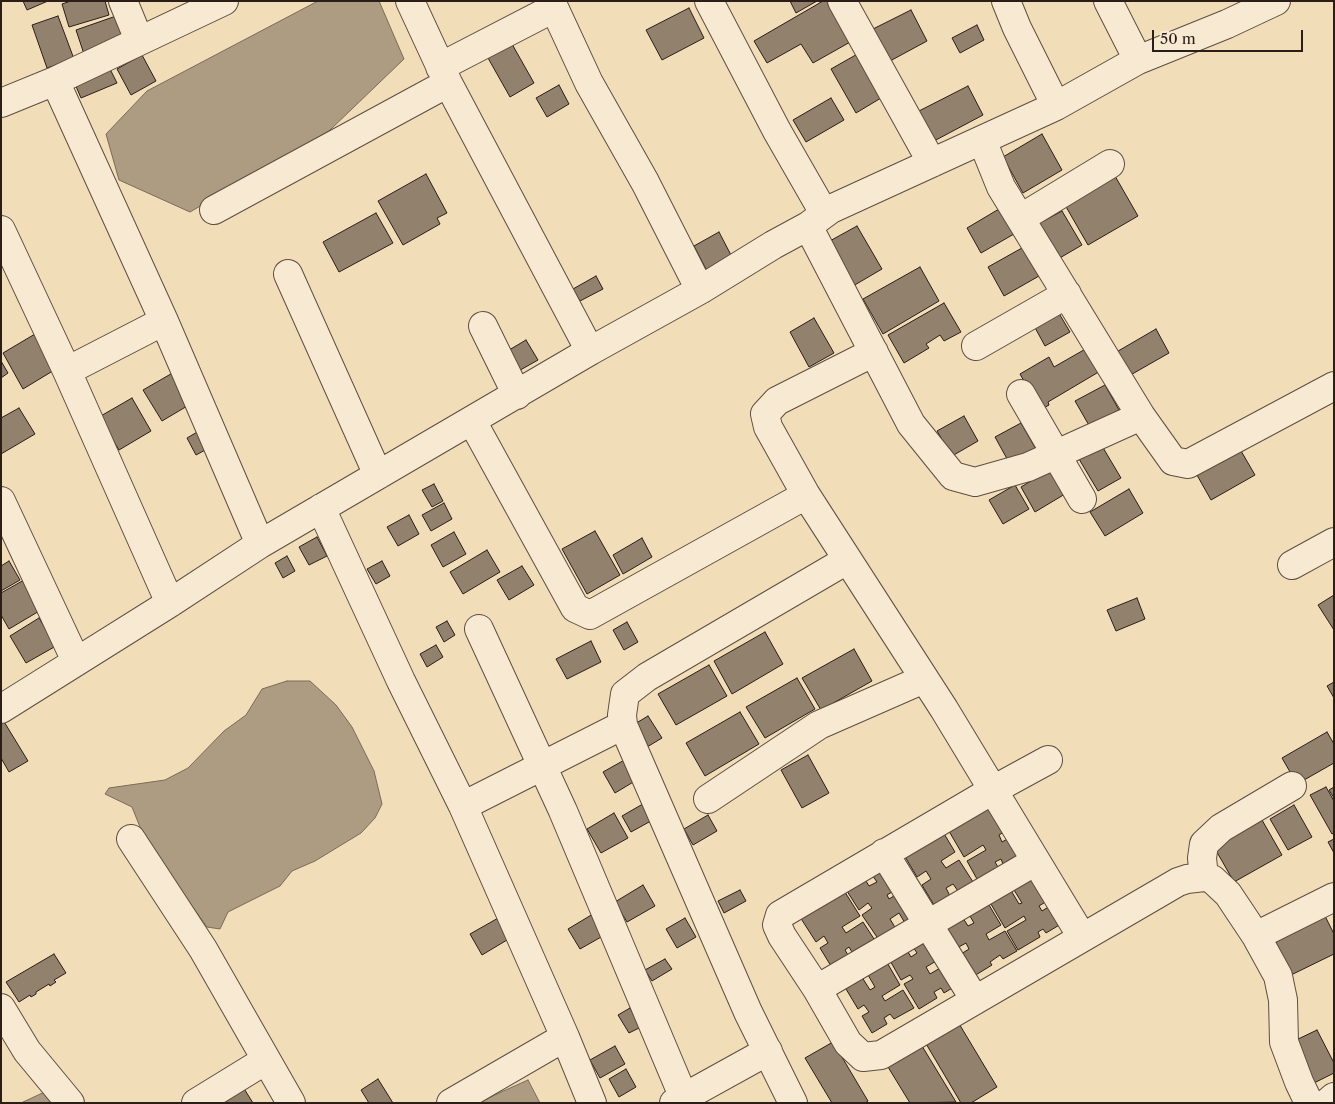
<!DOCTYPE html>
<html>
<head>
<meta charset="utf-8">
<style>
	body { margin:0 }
	#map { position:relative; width:1335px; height:1104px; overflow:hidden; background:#f2ddb9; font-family:"Libre Caslon Text",serif }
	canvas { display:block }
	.frame { position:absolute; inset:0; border:2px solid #2b1e18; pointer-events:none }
	.scale { position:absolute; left:1152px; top:30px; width:151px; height:22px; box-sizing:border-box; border:2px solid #2b1e18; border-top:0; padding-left:6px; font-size:15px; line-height:18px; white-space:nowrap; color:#2b1e18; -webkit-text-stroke:4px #f7e9d2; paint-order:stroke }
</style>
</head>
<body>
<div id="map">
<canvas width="1335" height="1104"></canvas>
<div class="frame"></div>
<div class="scale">50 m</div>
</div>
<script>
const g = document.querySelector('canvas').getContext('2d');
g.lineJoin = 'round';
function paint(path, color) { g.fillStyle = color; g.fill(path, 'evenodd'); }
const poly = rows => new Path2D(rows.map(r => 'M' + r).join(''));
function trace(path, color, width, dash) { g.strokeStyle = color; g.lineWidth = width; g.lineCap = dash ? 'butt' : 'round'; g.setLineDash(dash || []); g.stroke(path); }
const water = poly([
	[318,1,379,1,404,59,329,131,190,212,119,180,106,134,147,91,318,1],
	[287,681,310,681,336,705,352,727,374,771,382,804,375,818,361,833,315,861,292,871,280,886,228,912,220,929,207,927,146,842,132,807,105,794,109,788,165,780,188,768,224,731,246,715,262,689,287,681],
	[528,1080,540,1103,479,1103,499,1093,528,1080],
	[51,1089,61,1103,21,1103,51,1089]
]);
paint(water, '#ae9c82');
trace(water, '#7a6a58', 1);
const building = poly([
	[23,1,48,1,27,10,23,1],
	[71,1,105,1,109,15,69,27,62,4,71,1],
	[790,1,817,1,796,13,790,1],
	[823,1,829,1,852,41,813,63,801,44,767,63,754,41,823,1],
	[689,8,704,38,662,60,646,30,689,8],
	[911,10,927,41,890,61,873,29,911,10],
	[119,15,127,38,84,54,76,30,119,15],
	[58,16,74,59,47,68,32,25,58,16],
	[977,25,984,40,960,53,952,38,977,25],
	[512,44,534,83,510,97,488,58,512,44],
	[861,52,886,95,856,113,831,69,861,52],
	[142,55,156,81,131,95,117,69,142,55],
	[110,69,117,83,81,98,75,84,110,69],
	[559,85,569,104,547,117,536,98,559,85],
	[968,86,983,115,934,141,919,111,968,86],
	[831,98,844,120,806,142,793,120,831,98],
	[1042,134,1062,170,1023,193,1003,157,1042,134],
	[426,174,447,213,437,218,440,224,403,245,378,201,426,174],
	[1115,176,1138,216,1088,245,1065,205,1115,176],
	[999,209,1014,234,981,253,967,228,999,209],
	[1062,211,1082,245,1058,259,1038,224,1062,211],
	[376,213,393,243,339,272,323,242,376,213],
	[857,226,882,269,853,286,828,242,857,226],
	[719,232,732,257,707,271,694,246,719,232],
	[1022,248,1039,276,1004,296,988,267,1022,248],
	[920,267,939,301,883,334,863,299,920,267],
	[596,276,603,289,580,301,573,289,596,276],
	[944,303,961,332,944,341,940,335,926,344,929,348,904,363,888,335,944,303],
	[1057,310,1070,332,1045,346,1033,324,1057,310],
	[814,318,834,353,809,367,790,332,814,318],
	[1156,329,1169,353,1127,377,1113,354,1156,329],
	[35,334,56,369,23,389,3,353,35,334],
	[526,340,538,360,515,373,504,353,526,340],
	[1089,347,1102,370,1048,402,1049,405,1040,410,1020,374,1049,357,1054,367,1089,347],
	[1,361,8,373,1,378,1,361],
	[176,371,194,402,162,421,143,390,176,371],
	[1105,385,1119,410,1090,427,1075,401,1105,385],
	[132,398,151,431,119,450,99,417,132,398],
	[19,408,35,434,1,454,1,418,19,408],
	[964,416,978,441,952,456,937,431,964,416],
	[1021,423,1037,451,1011,466,995,437,1021,423],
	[199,431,209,448,196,455,187,438,199,431],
	[1237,444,1255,475,1211,500,1193,468,1237,444],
	[1102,446,1121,478,1098,491,1079,459,1102,446],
	[1051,469,1065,494,1035,512,1021,487,1051,469],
	[434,484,443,501,432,507,422,490,434,484],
	[1015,485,1029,509,1003,524,989,500,1015,485],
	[1129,489,1143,513,1105,536,1090,512,1129,489],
	[444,503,452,519,431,531,422,515,444,503],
	[409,515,419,534,398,546,387,527,409,515],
	[595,531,620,575,587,594,562,549,595,531],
	[454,532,466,554,443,567,431,545,454,532],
	[317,537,327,556,309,565,299,547,317,537],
	[642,538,652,557,623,574,613,555,642,538],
	[487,550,500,572,463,594,450,572,487,550],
	[287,556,295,571,283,578,275,563,287,556],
	[9,561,20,580,1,591,1,566,9,561],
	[382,561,390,576,376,584,367,569,382,561],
	[522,566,534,585,509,600,497,580,522,566],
	[24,580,41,610,9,629,1,615,1,593,24,580],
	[1334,595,1334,630,1318,605,1334,595],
	[1137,598,1145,619,1116,631,1107,610,1137,598],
	[39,618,56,646,26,663,10,636,39,618],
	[447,621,455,635,444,642,436,627,447,621],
	[627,622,638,642,624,650,613,630,627,622],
	[765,632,783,664,732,694,714,661,765,632],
	[591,641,601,662,567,679,556,659,591,641],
	[436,645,443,657,427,667,420,654,436,645],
	[854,649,872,681,821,710,802,678,854,649],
	[709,665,727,696,676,725,658,694,709,665],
	[797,678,815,709,765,738,746,707,797,678],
	[1334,682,1334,698,1327,686,1334,682],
	[740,712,759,744,705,776,686,743,740,712],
	[648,716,662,738,647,747,633,725,648,716],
	[3,720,28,761,9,772,1,758,1,721,3,720],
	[1327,732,1334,744,1334,763,1297,784,1282,758,1327,732],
	[808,755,829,793,802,808,781,770,808,755],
	[628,758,640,778,615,793,603,772,628,758],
	[1326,787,1334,801,1334,833,1332,834,1310,795,1326,787],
	[1334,787,1334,798,1329,790,1334,787],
	[648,801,658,817,631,832,622,816,648,801],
	[989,801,1007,830,999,835,1002,842,1011,837,1021,853,1003,864,1001,859,995,862,998,867,977,879,967,861,986,850,983,845,964,857,946,826,989,801],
	[1294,805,1312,837,1288,850,1270,819,1294,805],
	[614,813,628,838,601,853,587,829,614,813],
	[708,815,717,831,693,845,684,829,708,815],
	[1262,820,1282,855,1234,882,1214,847,1262,820],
	[943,832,955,852,941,861,946,868,959,860,973,882,958,891,953,884,946,888,950,896,934,905,922,885,931,879,926,871,917,877,904,855,943,832],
	[1334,839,1334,853,1328,842,1334,839],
	[885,862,900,887,887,895,889,899,902,891,918,915,905,923,899,913,890,919,896,929,879,940,862,915,872,908,868,903,859,910,845,888,863,876,869,886,877,882,870,872,885,862],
	[1031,874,1047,901,1039,906,1042,911,1050,906,1061,924,1046,933,1043,929,1038,932,1040,937,1018,950,1007,931,1026,920,1024,916,1005,928,988,899,1009,887,1019,904,1022,903,1011,885,1031,874],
	[643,885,655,906,627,922,615,902,643,885],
	[843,889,860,916,842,927,846,933,863,922,874,939,852,952,849,947,845,950,848,955,831,966,820,948,828,943,824,936,816,942,800,917,843,889],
	[740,890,746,901,724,913,718,901,740,890],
	[986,900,1001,925,986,934,989,940,1005,931,1017,951,1003,959,1000,955,990,962,992,965,974,976,961,954,969,949,966,943,957,948,944,925,961,915,968,926,974,923,967,911,986,900],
	[598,911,610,932,580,949,568,929,598,911],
	[1323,912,1334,934,1334,954,1291,975,1272,937,1323,912],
	[500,917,512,937,482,955,470,934,500,917],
	[685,918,696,937,677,948,666,929,685,918],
	[929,933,943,957,926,967,930,974,947,964,959,984,944,993,941,988,934,992,937,998,919,1009,904,984,913,979,910,975,901,980,888,957,905,947,911,957,917,953,911,944,929,933],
	[54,954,66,973,54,980,56,982,50,986,49,984,36,992,36,994,31,997,30,995,19,1002,6,982,54,954],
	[665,959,672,969,652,981,645,970,665,959],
	[885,959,900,985,882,996,885,1001,903,990,914,1008,894,1019,890,1014,884,1018,887,1024,872,1033,862,1016,869,1012,864,1005,858,1009,843,984,860,974,870,990,875,987,865,970,885,959],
	[630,1008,641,1027,629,1033,618,1015,630,1008],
	[958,1022,997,1087,971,1103,961,1103,925,1042,958,1022],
	[1317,1030,1334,1063,1334,1073,1314,1083,1294,1041,1317,1030],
	[833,1042,868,1101,865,1103,832,1103,805,1058,833,1042],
	[615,1046,625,1064,600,1078,590,1060,615,1046],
	[922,1046,956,1102,910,1103,888,1067,922,1046],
	[626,1069,636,1087,619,1097,609,1079,626,1069],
	[378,1079,393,1103,369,1103,361,1090,378,1079],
	[243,1087,253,1103,222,1103,243,1087]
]);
paint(building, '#92816c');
trace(building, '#2b1e18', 1);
const minor = poly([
	[123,1,139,40],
	[410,1,448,83,590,351],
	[551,1,589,83,645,182,700,290],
	[709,1,777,131,824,213],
	[842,1,932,163],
	[1006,1,1017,28,1056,106],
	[1108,1,1138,60],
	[440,67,554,8],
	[55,81,164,321,260,544],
	[1,103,55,81,224,1],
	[982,140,1001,187,1141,416,1173,461,1188,464,1334,386],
	[214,210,448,83],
	[1021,218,1110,164],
	[808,226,911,424,953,476,975,482,1028,467,1141,416],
	[1,230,67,371,170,603],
	[288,274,378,475],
	[483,326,517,395],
	[976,346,1067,294],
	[874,352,777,401,765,414,768,427,806,495,944,709,1082,937],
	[67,371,164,321],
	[1021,394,1082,499],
	[472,421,575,608,590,615,806,495],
	[1,501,76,661],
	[321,508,401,681,463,806,565,1037,592,1103],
	[1292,565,1334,542],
	[479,629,563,811,686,1103],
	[1,709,170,603,260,544,590,351,700,290,773,245,808,226,831,209,1056,106,1138,60,1227,24,1276,1],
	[1048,760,993,790,780,915,777,925,782,936,817,989,848,1043,863,1057,881,1055,1178,882,1187,879,1204,877,1212,879,1228,894,1256,936,1278,976,1283,1000,1284,1042,1299,1082,1309,1103],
	[708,799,819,725,924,679],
	[463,806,623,725],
	[131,839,203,949,291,1103],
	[884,853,975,1000],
	[1204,877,1202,858,1204,844,1221,828,1292,786],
	[1256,936,1334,897],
	[817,989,1036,861],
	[1,1008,27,1051,70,1103],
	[196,1103,266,1060],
	[451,1103,565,1037],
	[674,1103,768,1051],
	[793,1103,748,1012,623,725,622,715,625,694,647,677,847,560],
	[1327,1103,1334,1097]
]);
trace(minor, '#5d4e40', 30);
trace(minor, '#f7e9d2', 28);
</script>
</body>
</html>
